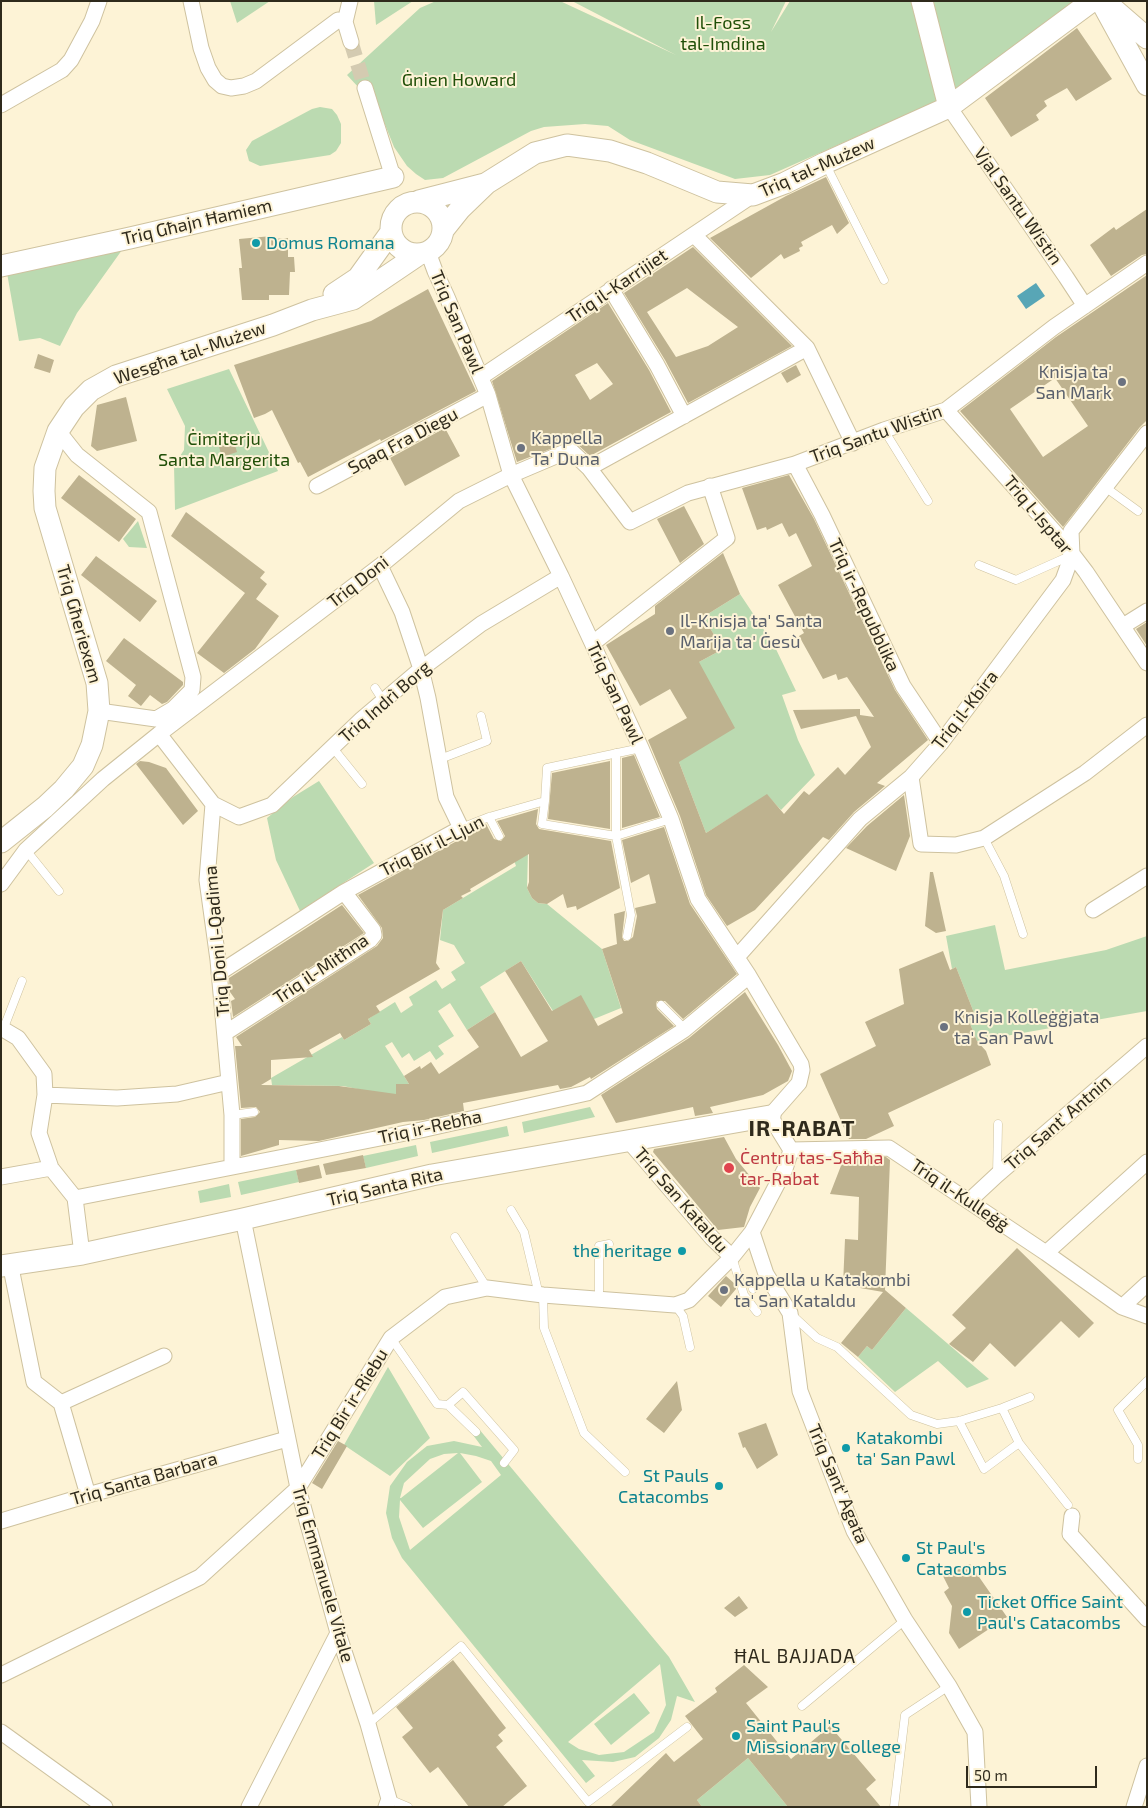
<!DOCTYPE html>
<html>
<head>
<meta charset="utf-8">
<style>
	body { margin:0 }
	#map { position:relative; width:1148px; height:1808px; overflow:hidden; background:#fdf3d6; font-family:"Exo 2",sans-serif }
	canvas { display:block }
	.frame { position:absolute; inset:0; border:2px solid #2f2a1c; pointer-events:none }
	.scale { position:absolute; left:966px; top:1766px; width:131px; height:22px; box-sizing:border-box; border:2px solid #2f2a1c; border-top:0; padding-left:6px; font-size:15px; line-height:18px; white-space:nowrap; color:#2f2a1c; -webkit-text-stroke:4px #fdf3d6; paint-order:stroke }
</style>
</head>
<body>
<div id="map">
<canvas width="1148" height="1808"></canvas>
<div class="frame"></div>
<div class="scale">50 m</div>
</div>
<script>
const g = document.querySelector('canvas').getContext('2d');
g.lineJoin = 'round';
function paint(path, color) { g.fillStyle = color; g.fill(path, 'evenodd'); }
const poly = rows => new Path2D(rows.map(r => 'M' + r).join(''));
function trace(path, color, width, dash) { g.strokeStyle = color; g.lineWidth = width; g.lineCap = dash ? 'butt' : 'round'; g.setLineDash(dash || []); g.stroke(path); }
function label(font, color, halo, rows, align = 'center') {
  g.font = font + ' "Exo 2",sans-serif'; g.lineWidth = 4; g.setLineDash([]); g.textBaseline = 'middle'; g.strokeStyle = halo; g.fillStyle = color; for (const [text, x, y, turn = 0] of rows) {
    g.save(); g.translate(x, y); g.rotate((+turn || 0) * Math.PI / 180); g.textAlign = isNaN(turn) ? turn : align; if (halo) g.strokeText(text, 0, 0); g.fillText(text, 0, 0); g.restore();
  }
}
paint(poly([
	[230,1,270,1,237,23],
	[374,1,413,1,376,25],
	[436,1,560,1,676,55,572,1,786,1,771,32,790,1,1083,1,937,101,770,175,735,179,630,140,608,126,585,124,544,127,531,131,443,178,425,180,416,174,407,166,394,147,370,87,360,89,347,75,420,8],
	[320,107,332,109,337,115,341,124,341,143,336,151,330,155,260,166,249,161,246,150,252,141,312,109],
	[127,243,77,313,60,346,40,338,19,341,7,273],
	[229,369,278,471,175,510,174,465,184,450,185,426,167,389],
	[138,521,147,548,129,547,123,539],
	[740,594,774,645,796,691,782,695,798,740,815,775,781,810,767,795,706,833,679,762,699,662,723,649,703,617],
	[319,781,374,863,300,911,276,860,267,818,293,797],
	[528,852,527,888,532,898,538,903,547,904,602,949,621,1008,594,1019,553,1011,521,961,480,987,495,1012,467,1030,450,1003,438,1011,454,1036,438,1046,444,1054,436,1060,430,1051,414,1061,409,1053,402,1058,392,1042,385,1046,409,1084,397,1084,396,1097,343,1086,272,1085,271,1078,342,1037,344,1040,371,1024,368,1019,395,1002,401,1013,413,1005,409,997,436,980,442,989,456,980,451,972,465,963,454,945,440,940,443,910,516,866,514,860],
	[995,925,1005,970,1106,950,1147,936,1147,1011,977,1041,969,1021,976,1018,956,967,952,969,946,936],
	[590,1107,595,1117,524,1133,522,1122],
	[507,1126,509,1136,432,1153,430,1142],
	[416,1145,418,1156,366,1168,363,1156],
	[296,1170,299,1182,241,1195,238,1182],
	[229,1184,231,1197,200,1203,198,1191],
	[906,1308,989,1379,967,1388,938,1361,895,1392,858,1357,867,1346,872,1350],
	[388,1367,430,1438,390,1476,344,1445],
	[479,1429,669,1657,695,1702,677,1696,671,1720,659,1738,635,1757,613,1762,582,1760,595,1776,586,1783,402,1558,392,1538,386,1513,390,1486,407,1462,427,1446,454,1441,482,1447,473,1435],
	[458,1453,401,1498,400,1498,404,1483,430,1459,444,1454],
	[460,1453,476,1456,491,1461,501,1475,410,1550,399,1517,400,1500,423,1528,482,1482],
	[660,1664,666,1705,654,1732,624,1752,599,1755,579,1749,568,1742],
	[634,1693,650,1713,611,1745,594,1724],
	[748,1758,788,1807,702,1807,697,1800]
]), '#bbdab1');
paint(poly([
	[1036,283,1045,296,1026,309,1017,296]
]), '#58a6b6');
paint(poly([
	[1077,28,1112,79,1076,101,1067,88,1044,101,1047,106,1036,115,1039,120,1011,137,985,98],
	[826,177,849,223,837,234,832,225,801,242,803,246,799,248,800,251,784,259,781,254,751,278,710,238,786,196],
	[1147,209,1147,254,1142,255,1111,276,1090,245,1114,227,1116,230],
	[272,236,272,239,288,238,288,257,294,257,295,272,290,272,289,295,269,295,269,300,242,300,239,268,242,268,239,239],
	[693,247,792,346,688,403,665,360,624,293],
	[687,288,738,327,708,346,676,357,647,312],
	[1147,275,1147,420,1140,427,1063,527,960,411,1056,337],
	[1055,378,1088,426,1043,457,1010,409],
	[428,289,476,391,381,441,380,439,308,477,300,462,298,463,272,410,265,414,254,418,234,365,371,321],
	[608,303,649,370,671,412,590,456,576,443,571,441,517,462,492,381],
	[597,363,613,384,590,400,575,375],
	[38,354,54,360,50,373,34,368],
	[796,365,801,375,787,383,781,373],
	[126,397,137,441,97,451,91,446,97,405],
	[445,428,460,456,405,486,390,458],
	[232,435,237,452,222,457,217,440],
	[79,475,136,519,119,542,61,498],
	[789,475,814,519,895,690,928,740,877,783,885,786,854,812,829,840,823,837,755,910,727,926,706,895,680,816,648,740,687,718,670,689,640,706,606,645,655,614,655,606,723,553,740,594,703,617,723,649,699,662,735,728,679,762,706,833,767,794,784,814,804,791,809,795,838,767,845,775,871,747,856,716,801,729,793,710,860,709,860,715,874,717,847,677,838,680,836,674,823,679,799,636,804,633,778,585,812,566,796,533,789,537,782,523,767,530,766,527,757,530,742,488],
	[684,506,704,544,680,563,657,519],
	[186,512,265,572,260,578,267,584,256,599,279,616,255,649,224,673,197,653,245,593,171,536],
	[96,556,157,601,140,622,81,575],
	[1147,622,1147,646,1136,629],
	[124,638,183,682,183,685,167,702,162,704,150,695,141,706,128,696,136,685,106,661],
	[634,755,660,817,622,828,622,758],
	[140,761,149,762,166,768,198,811,183,825,136,764],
	[610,761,610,829,548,819,552,773],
	[904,795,910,836,896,871,846,848,867,826],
	[538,809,536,824,539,829,611,841,620,888,577,910,576,906,567,908,563,894,547,904,538,903,532,898,527,888,529,882,529,854,470,889,471,891,461,896,463,898,443,910,436,963,440,969,376,1006,380,1012,368,1019,371,1024,344,1040,340,1033,309,1050,313,1057,271,1060,271,1079,261,1085,339,1086,396,1094,396,1084,409,1084,404,1076,420,1066,421,1069,431,1062,439,1074,479,1047,467,1030,495,1012,521,1057,548,1041,505,971,521,961,552,1011,581,995,598,1026,623,1013,602,949,617,944,614,914,625,911,622,937,624,941,628,941,633,937,637,916,635,908,656,903,649,874,631,883,622,840,664,827,690,904,737,974,683,1019,665,1001,657,1001,656,1004,657,1009,674,1026,591,1079,590,1077,571,1087,560,1089,558,1085,463,1103,464,1111,424,1120,403,1122,319,1141,279,1140,279,1145,241,1156,241,1119,255,1117,260,1112,256,1107,241,1108,235,1046,242,1046,236,1037,377,946,383,938,382,928,358,895,466,836,470,831,486,824,494,839,501,841,505,836,497,821],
	[930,872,933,872,946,931,936,933,925,926],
	[342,905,364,933,233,1017,231,1001,235,999,230,992,229,978],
	[943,951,950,970,956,967,976,1018,969,1021,977,1041,986,1051,991,1065,888,1113,894,1126,866,1139,849,1139,820,1074,876,1046,865,1022,904,1004,899,969],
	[745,992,778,1045,792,1071,788,1081,763,1095,710,1107,713,1113,695,1116,693,1107,616,1123,601,1095,689,1038],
	[724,1137,736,1159,760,1188,750,1207,744,1227,718,1230,653,1152,654,1149],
	[363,1155,366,1168,326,1175,323,1164],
	[886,1157,890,1160,885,1290,906,1308,872,1350,867,1346,858,1357,841,1343,883,1292,843,1285,845,1239,858,1240,859,1197,830,1194,844,1158],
	[319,1165,322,1178,299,1183,296,1170],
	[1017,1248,1094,1323,1079,1338,1061,1321,1015,1367,990,1343,973,1362,949,1344,966,1328,952,1315],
	[726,1276,735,1284,736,1289,721,1307,708,1296],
	[677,1381,682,1410,664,1433,646,1419],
	[766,1423,778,1455,757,1469,745,1447,743,1448,738,1433],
	[338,1441,347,1446,322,1489,312,1483],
	[970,1564,1007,1617,959,1649,949,1633,952,1606,944,1592,949,1588,943,1576],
	[739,1596,748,1608,735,1617,724,1608],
	[453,1660,506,1728,498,1735,503,1741,496,1747,527,1786,502,1807,469,1807,438,1767,430,1773,402,1737,413,1728,396,1707],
	[744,1665,768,1687,746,1703,791,1759,830,1726,876,1780,866,1789,881,1807,788,1807,748,1758,697,1800,702,1807,610,1807,666,1753,674,1762,703,1739,685,1716,717,1692,715,1688]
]), '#beb28f');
trace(poly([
	[351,42,365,88]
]), '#d4cbb1', 15, [15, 8]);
const lane = poly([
	[826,165,884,280],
	[884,430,928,501],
	[1105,487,1138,511],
	[979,565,1016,580,1072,555],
	[375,688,384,702],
	[333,748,362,784],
	[616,753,616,836,631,915,627,936],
	[440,759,487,741,481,716],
	[545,801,547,768,641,748],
	[489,817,499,836],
	[461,828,489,817,545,801,542,824,616,836,671,819],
	[984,838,1004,876,1023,934],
	[26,850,59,891],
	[661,1005,685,1029],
	[3,1030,22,981],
	[232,1115,254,1112],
	[997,1175,998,1124],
	[511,1210,524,1232,539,1295],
	[455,1237,487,1288],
	[732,1257,744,1295,757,1312],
	[753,1289,766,1274],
	[543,1295,544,1328,584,1433,625,1472],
	[599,1298,599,1246,609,1244],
	[675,1305,683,1316,690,1347],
	[791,1314,817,1338,837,1347,911,1415,937,1424,959,1421,1002,1408,1030,1397],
	[391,1338,437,1404,448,1405,463,1392,514,1450,504,1463],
	[448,1405,476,1432],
	[1002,1408,1019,1443,1068,1505],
	[959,1421,984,1469,1019,1443],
	[1138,1459,1138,1445,1118,1410,1147,1381],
	[802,1706,905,1620],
	[368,1724,461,1646,588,1802,687,1727],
	[389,1799,408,1807],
	[894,1807,905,1715,949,1686]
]);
const street = poly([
	[191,1,201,48,208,68,215,80,222,86,231,88,244,86,256,81,338,20,345,22,351,42],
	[345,22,350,1],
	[365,88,393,177],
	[1,105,62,70,71,60,92,21,99,1],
	[949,107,1066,277,1085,306],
	[694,235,807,348,853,443],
	[428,252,435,271,447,297,488,395,511,475,561,576,641,748,671,819,698,899,749,976,801,1064,802,1070,799,1083,770,1116,791,1150],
	[611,289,657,365,684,416],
	[481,377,753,195],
	[946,410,1060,538,1086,572,1147,663],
	[58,431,77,455,149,512,193,677,192,690,173,709,156,719,99,711],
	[795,464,822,515,903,686,941,743],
	[589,468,807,348],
	[317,486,488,395],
	[1123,626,1147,611],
	[593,643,727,538,710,486],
	[159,734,213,804,207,880,218,960,229,1082,232,1115,232,1167],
	[911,777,921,844,956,845,984,838,1085,773,1147,725],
	[213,804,239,817,272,805,362,719,421,669,481,624,561,576],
	[1,884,26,850,103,779,159,734,380,566,459,501,511,475,570,450,589,468,630,522,688,493,795,464,884,430,946,410,1054,327,1147,263],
	[1093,910,1147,876],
	[737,957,860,819,911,777,941,743,1063,580,1072,555,1071,531,1147,433],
	[219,973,344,892,461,828,446,797,428,698,421,669,402,612,380,566],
	[1,1028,18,1038,44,1074,45,1095,117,1098,177,1094,229,1082],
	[225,1033,370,940,374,935,373,930,344,892],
	[45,1095,39,1133,51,1168,75,1198,82,1254],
	[628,1140,712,1238,732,1257],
	[791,1150,889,1148,1046,1253,1122,1307,1147,1316],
	[1,1177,51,1168],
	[75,1198,421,1130,587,1093,684,1030,749,976],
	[969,1201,997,1175,1147,1046],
	[243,1219,298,1488,338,1633,368,1724,389,1799,386,1807],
	[752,1232,766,1274,790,1313,800,1391,854,1531,905,1620,949,1686,975,1732,979,1807],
	[1046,1253,1147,1162],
	[10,1263,34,1382,61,1403,88,1495],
	[1122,1307,1147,1284],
	[61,1403,164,1356],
	[1072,1516,1070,1534,1147,1619],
	[1,1521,88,1495,287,1439],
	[1,1675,200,1577,298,1488,391,1338,445,1297,487,1288,543,1295,675,1305,689,1300,732,1257,752,1232,785,1169,791,1150],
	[1,1732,105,1807],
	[249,1807,338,1633],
	[1134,1807,1147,1766]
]);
const secondary = poly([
	[922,1,949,107],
	[1101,1,1147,85],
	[1110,6,1147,38],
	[419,201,485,184],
	'391 228a26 26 0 1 1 52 0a26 26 0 1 1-52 0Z',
	[444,229,460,209,487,183,535,153,567,145,610,151,647,163,717,192,753,195,785,183,825,163,949,107,1092,1],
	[1,266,130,238,393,177],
	[334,294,358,278,391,232],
	[1,842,45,807,64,789,83,766,92,745,99,711,97,683,45,508,44,491,45,468,58,431,74,407,91,390,116,376,273,325,312,310,353,299,418,255],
	[1,1266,82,1254,243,1219,432,1175,770,1116]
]);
trace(lane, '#cec29f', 9);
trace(street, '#cec29f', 17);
trace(secondary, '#cec29f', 23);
trace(lane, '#fff', 8);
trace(street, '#fff', 15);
trace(secondary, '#fff', 21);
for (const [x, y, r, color] of [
	[256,243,5,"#0f9aa8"],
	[1122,382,5,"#6b7280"],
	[521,448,5,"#6b7280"],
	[670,631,5,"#6b7280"],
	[944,1027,5,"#6b7280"],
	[729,1168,6,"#e0444e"],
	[682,1251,5,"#0f9aa8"],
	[724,1290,5,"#6b7280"],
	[846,1448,5,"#0f9aa8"],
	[719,1486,5,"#0f9aa8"],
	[906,1558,5,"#0f9aa8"],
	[967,1612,5,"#0f9aa8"],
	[736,1736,5,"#0f9aa8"]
]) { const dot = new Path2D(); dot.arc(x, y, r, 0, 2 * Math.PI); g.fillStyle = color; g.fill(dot); trace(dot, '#fdf3d6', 2); }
label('18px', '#204f08', '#fdf3d6', [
	["Il-Foss",723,23],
	["tal-Imdina",723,44],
	["Ġnien Howard",459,80],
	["Ċimiterju",224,439],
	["Santa Margerita",224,460]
]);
label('18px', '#2f2a1c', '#fdf3d6', [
	["Triq tal-Mużew",817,167,-24],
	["Vjal Santu Wistin",1018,206,55],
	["Triq Għajn Ħamiem",197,222,-13],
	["Triq il-Karrijiet",617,286,-34],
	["Triq San Pawl",457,322,67],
	["Wesgħa tal-Mużew",190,353,-19],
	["Triq Santu Wistin",876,434,-20],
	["Sqaq Fra Diegu",403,441,-28],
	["Triq l-Isptar",1038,515,50],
	["Triq Doni",358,582,-38],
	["Triq ir-Repubblika",864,605,65],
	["Triq Għeriexem",79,624,74],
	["Triq San Pawl",615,693,65],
	["Triq Indrì Borg",385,702,-41],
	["Triq il-Kbira",965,710,-52],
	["Triq Bir il-Ljun",432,846,-27],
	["Triq Doni l-Qadima",217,941,-95],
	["Triq il-Mitħna",321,969,-34],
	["Triq Sant' Antnin",1058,1123,-41],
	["Triq ir-Rebħa",430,1127,-12],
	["Triq Santa Rita",385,1187,-13],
	["Triq il-Kulleġġ",960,1195,34],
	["Triq San Kataldu",681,1200,49],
	["Triq Bir ir-Riebu",350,1404,-58],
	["Triq Santa Barbara",144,1479,-16],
	["Triq Sant' Agata",838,1484,67],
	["Triq Emmanuele Vitale",323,1574,74]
]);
label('18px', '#0d838f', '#fdf3d6', [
	["Domus Romana",266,243],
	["the heritage",672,1251,"right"],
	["Katakombi",856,1438],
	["ta' San Pawl",856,1459],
	["St Pauls",709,1476,"right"],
	["Catacombs",709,1497,"right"],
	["St Paul's",916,1548],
	["Catacombs",916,1569],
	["Ticket Office Saint",977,1602],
	["Paul's Catacombs",977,1623],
	["Saint Paul's",746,1726],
	["Missionary College",746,1747]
], 'left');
label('18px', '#5b616d', '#fdf3d6', [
	["Knisja ta'",1112,372,"right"],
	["San Mark",1112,393,"right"],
	["Kappella",531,438],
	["Ta' Duna",531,459],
	["Il-Knisja ta' Santa",680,621],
	["Marija ta' Ġesù",680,642],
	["Knisja Kolleġġjata",954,1017],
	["ta' San Pawl",954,1038],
	["Kappella u Katakombi",734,1280],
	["ta' San Kataldu",734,1301]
], 'left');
label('18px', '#be3a42', '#fdf3d6', [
	["Ċentru tas-Saħħa",740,1158],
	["tar-Rabat",740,1179]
], 'left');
g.letterSpacing = '1px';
label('19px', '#2f2a1c', '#fdf3d6', [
	["ĦAL BAJJADA",795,1657]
]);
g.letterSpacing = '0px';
g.letterSpacing = '1px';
label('bold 22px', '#2f2a1c', '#fdf3d6', [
	["IR-RABAT",802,1129]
]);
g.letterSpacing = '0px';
</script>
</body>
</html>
